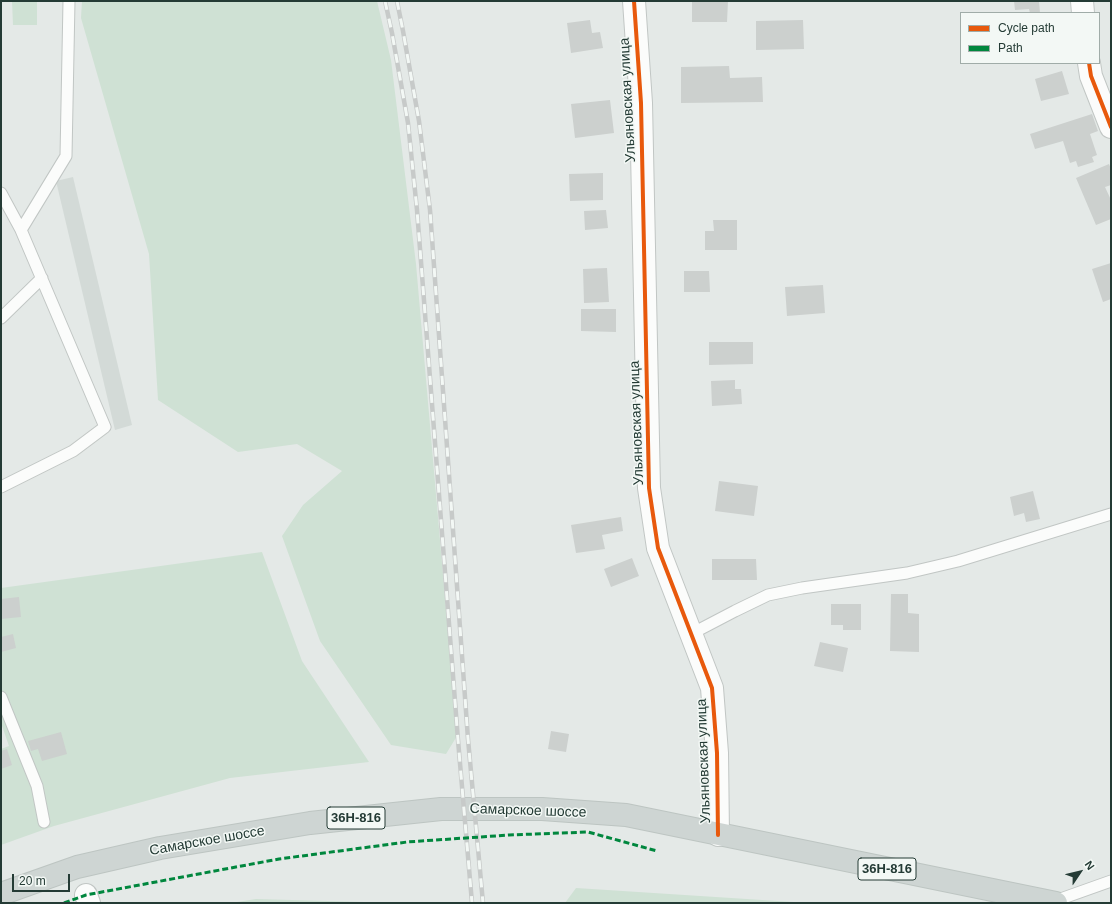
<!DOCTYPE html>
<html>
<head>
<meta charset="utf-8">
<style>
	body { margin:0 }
	#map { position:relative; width:1112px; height:904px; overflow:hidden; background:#e4e9e7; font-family:Arial,sans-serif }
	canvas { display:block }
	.frame { position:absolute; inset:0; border:2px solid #243b35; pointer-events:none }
	.legend { position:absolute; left:960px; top:12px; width:140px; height:52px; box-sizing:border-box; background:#f3f8f5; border:1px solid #a0aca8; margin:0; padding:5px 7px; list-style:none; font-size:12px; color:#243b35 }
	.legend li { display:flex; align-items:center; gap:8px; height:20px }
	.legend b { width:20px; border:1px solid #a0aca8 }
	.north { position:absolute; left:1060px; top:852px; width:40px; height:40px; -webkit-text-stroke:3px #f3f8f5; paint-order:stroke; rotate:55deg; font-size:11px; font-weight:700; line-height:16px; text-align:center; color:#243b35 }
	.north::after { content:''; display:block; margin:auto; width:14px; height:18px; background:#243b35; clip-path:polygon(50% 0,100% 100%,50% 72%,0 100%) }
	.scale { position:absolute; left:12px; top:874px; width:58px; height:18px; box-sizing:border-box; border:2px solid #243b35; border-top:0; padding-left:5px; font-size:12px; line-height:14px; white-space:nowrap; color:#243b35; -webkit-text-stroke:3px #f3f8f5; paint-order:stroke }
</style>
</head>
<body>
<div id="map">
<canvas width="1112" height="904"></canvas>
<div class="frame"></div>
<ul class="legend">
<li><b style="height:5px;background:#e8590c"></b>Cycle path</li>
<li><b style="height:5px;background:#00873e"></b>Path</li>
</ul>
<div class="north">N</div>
<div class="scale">20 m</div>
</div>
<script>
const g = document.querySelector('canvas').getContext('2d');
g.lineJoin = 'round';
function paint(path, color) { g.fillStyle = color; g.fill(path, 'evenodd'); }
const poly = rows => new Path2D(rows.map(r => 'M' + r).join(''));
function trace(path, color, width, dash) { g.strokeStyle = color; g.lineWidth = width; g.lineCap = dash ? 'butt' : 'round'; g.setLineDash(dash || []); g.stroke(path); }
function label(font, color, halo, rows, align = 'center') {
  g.font = font + ' Arial,sans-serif'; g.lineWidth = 3; g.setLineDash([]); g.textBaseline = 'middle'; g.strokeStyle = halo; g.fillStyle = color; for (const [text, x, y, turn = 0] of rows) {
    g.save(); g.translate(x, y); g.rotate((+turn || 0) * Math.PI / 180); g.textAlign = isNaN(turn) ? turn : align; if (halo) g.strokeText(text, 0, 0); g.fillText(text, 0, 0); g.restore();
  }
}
paint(poly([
	[73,177,132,425,115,430,56,181]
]), '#d3dad7');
paint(poly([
	[12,1,37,1,37,25,13,25],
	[82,1,377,1,391,60,416,264,457,736,446,754,391,745,320,641,282,536,303,505,342,471,297,444,238,452,158,400,149,254,81,18],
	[262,552,302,661,369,762,230,778,54,826,1,845,1,749,9,746,1,723,1,588],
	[576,888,809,903,565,903],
	[256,899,400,903,231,903]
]), '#cfe1d4');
paint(poly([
	[692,1,728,1,727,22,692,22],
	[1014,1,1039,1,1040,13,1030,13,1029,9,1015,10],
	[590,20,592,33,600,32,603,48,571,53,567,23],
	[803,20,804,49,756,50,756,21],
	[729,66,730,78,762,77,763,102,681,103,681,67],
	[1062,71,1069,94,1041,101,1035,79],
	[610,100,614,133,575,138,571,104],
	[1092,114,1098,131,1090,134,1097,155,1092,157,1094,162,1078,167,1076,161,1070,163,1063,141,1035,149,1030,134],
	[1109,164,1111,169,1111,185,1105,187,1111,200,1111,219,1096,225,1076,178],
	[603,173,603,200,570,201,569,174],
	[606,210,608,228,585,230,584,211],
	[713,220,737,220,737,250,705,250,705,231,714,231],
	[1111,263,1111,299,1103,302,1092,269],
	[607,268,609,302,584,303,583,269],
	[684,271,709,271,710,292,684,292],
	[823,285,825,313,787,316,785,287],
	[581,309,616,309,616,332,581,331],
	[709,342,753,342,753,364,709,365],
	[735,380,735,389,741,389,742,404,712,406,711,381],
	[719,481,758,486,754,516,715,511],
	[1033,491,1040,519,1026,522,1024,513,1014,516,1010,497],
	[621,517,623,531,602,535,605,549,576,553,571,525],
	[632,558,639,576,611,587,604,569],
	[712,559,756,559,757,580,712,580],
	[891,594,908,594,908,613,919,614,919,652,890,651],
	[19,597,21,617,1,619,1,599],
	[831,604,861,604,861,630,843,630,843,625,831,625],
	[13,634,16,648,1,652,1,637],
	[820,642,848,648,843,672,814,666],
	[551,731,569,734,566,752,548,749],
	[61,732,67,754,42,761,38,749,31,751,28,741],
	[7,749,12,765,1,769,1,751]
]), '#ccd0ce');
const service = poly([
	[1,193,21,230,105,427,73,451,1,487],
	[21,230,66,156,69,1],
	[1,318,42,278],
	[691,634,735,611,768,595,802,588,907,573,958,561,1111,514],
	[1,697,37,786,44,822],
	[1052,902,1111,881]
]);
const minor = poly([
	[1082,1,1083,13],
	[1089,63,1091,76,1111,127],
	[86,895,89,903]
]);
const tertiary = poly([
	[634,1,641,103,649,488,658,548,712,688,717,753,718,835]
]);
const primary = poly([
	[1,894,77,867,160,848,310,823,441,809,542,809,626,815,1056,903]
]);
trace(service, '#c1c6c4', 13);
trace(minor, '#c1c6c4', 24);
trace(tertiary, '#c1c6c4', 24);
trace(primary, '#bdc5c2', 24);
trace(service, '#fbfcfb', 11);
trace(minor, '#fbfcfb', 22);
trace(tertiary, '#fbfcfb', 22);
trace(primary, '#ced5d3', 22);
const rail = poly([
	[385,1,392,33,408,123,417,210,458,740,472,903],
	[397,1,403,31,419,121,430,210,468,739,483,903]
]);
trace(rail, '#c7cac9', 4.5);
trace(rail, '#f3f8f5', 3, [9]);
trace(poly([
	[64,903,86,895,279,859,407,842,509,835,588,832,657,851]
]), '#00873e', 3, [6, 3]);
trace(poly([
	[634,1,641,103,649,488,658,548,712,688,717,753,718,835],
	[1089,63,1091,76,1111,127]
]), '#e8590c', 4);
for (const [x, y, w] of [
	[356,818,58],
	[887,869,58]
]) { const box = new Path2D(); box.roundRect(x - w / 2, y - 11, w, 22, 3); g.fillStyle = '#f3f8f5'; g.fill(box); trace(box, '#243b35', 1); }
label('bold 13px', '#243b35', null, [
	["36Н-816",356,818],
	["36Н-816",887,869]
]);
label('14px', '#243b35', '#f3f8f5', [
	["Ульяновская улица",628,100,-93],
	["Ульяновская улица",637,423,-92],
	["Ульяновская улица",704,761,-92],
	["Самарское шоссе",528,811,2],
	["Самарское шоссе",207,841,-10]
]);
</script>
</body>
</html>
